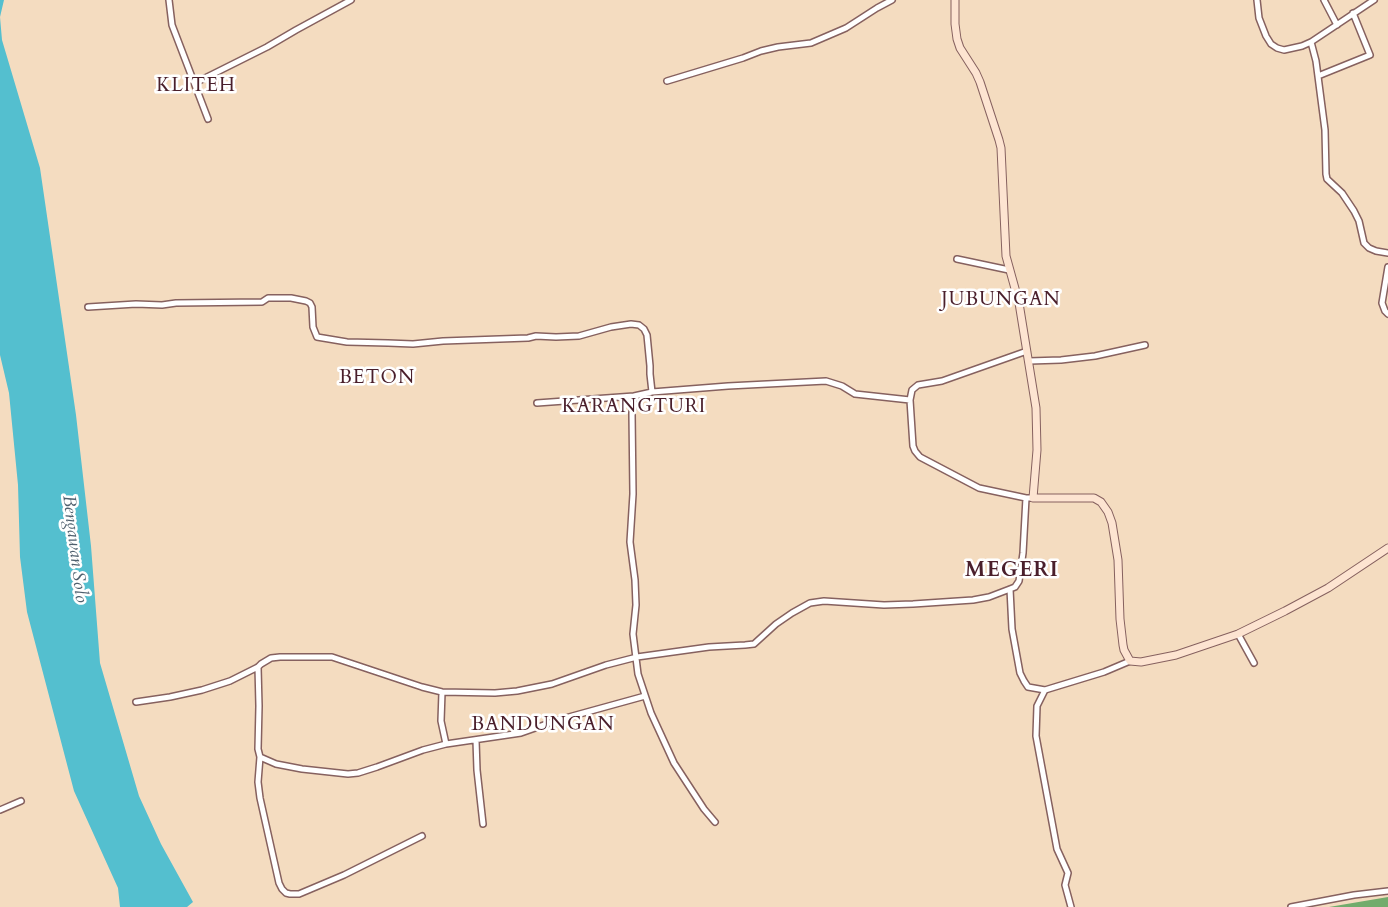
<!DOCTYPE html>
<html>
<head>
<meta charset="utf-8">
<style>
	body { margin:0 }
	canvas { display:block; background:#f4dcc0 }
</style>
</head>
<body>
<canvas width="1388" height="907"></canvas>
<script>
const g = document.querySelector('canvas').getContext('2d');
g.lineJoin = 'round';
function paint(path, color) { g.fillStyle = color; g.fill(path, 'evenodd'); }
const poly = rows => new Path2D(rows.map(r => 'M' + r).join(''));
function trace(path, color, width, dash) { g.strokeStyle = color; g.lineWidth = width; g.lineCap = dash ? 'butt' : 'round'; g.setLineDash(dash || []); g.stroke(path); }
function label(font, color, halo, rows, align = 'center') {
  g.font = font + ' Cardo,serif'; g.lineWidth = 5; g.setLineDash([]); g.textBaseline = 'middle'; g.strokeStyle = halo; g.fillStyle = color; for (const [text, x, y, turn = 0] of rows) {
    g.save(); g.translate(x, y); g.rotate((+turn || 0) * Math.PI / 180); g.textAlign = isNaN(turn) ? turn : align; if (halo) g.strokeText(text, 0, 0); g.fillText(text, 0, 0); g.restore();
  }
}
paint(poly([
	[1388,897,1388,907,1329,907]
]), '#72ac6c');
paint(poly([
	[0,0,4,0,0,17,2,40,40,168,76,415,91,546,100,663,139,796,161,844,193,902,187,907,120,907,118,888,74,791,27,612,20,557,18,485,9,393,0,355]
]), '#54bfcf');
const street = poly([
	[169,0,172,25,208,119],
	[1257,0,1259,18,1266,36,1271,44,1277,48,1284,50,1302,46,1311,42,1374,0],
	[1324,0,1337,25],
	[1311,42,1316,61,1325,130,1326,174,1327,179,1342,193,1354,211,1359,221,1364,243,1369,248,1376,251,1388,253],
	[1318,76,1370,55,1353,13],
	[667,81,743,58,761,51,778,47,811,43,846,28,877,8,892,0],
	[195,83,267,47,296,30,351,0],
	[957,259,1009,270],
	[1388,267,1382,303,1385,311,1388,314],
	[88,307,136,304,162,305,176,303,262,302,268,298,291,298,306,301,310,303,312,307,313,327,317,337,347,342,388,343,413,344,443,341,528,338,536,336,556,337,579,336,611,327,631,324,639,325,644,329,647,335,650,366,650,374,652,392],
	[1027,351,942,381,918,385,912,390,910,400,913,446,915,451,920,457,979,488,1026,498,1033,498],
	[1029,361,1061,360,1095,356,1145,345],
	[537,403,634,396],
	[1010,589,1012,629,1020,673,1024,681,1028,687,1045,690],
	[1238,634,1254,663],
	[258,667,259,706,258,749,260,757,276,764,302,769,348,774,358,773,377,767,423,750,446,744],
	[442,692,441,721,446,744,521,733,558,720,645,696],
	[136,702,170,697,202,690,230,681,258,667,261,664,271,658,280,657,332,657,422,687,442,692,495,693,517,691,552,684,606,665,637,657,709,647,745,645,754,644,776,624,792,613,810,603,824,601,884,605,913,604,973,600,989,597,1010,589,1015,587,1019,581,1023,553,1026,498],
	[476,740,477,770,483,824],
	[260,757,258,782,260,798,279,883,282,889,286,893,290,894,299,894,344,875,422,836],
	[0,810,21,801],
	[715,822,704,809,674,763,651,713,638,674,633,634,636,605,635,580,630,542,633,494,632,413,634,396,652,392,728,386,826,381,842,386,855,394,910,400],
	[1071,907,1065,885,1068,873,1057,849,1036,736,1037,706,1045,690,1104,672,1130,661],
	[1291,907,1354,895,1388,891]
]);
const secondary = poly([
	[955,0,955,24,957,39,960,48,976,73,980,82,999,140,1001,148,1006,256,1019,303,1036,408,1037,450,1033,498,1094,498,1101,502,1108,512,1112,523,1118,560,1120,619,1123,645,1124,650,1130,661,1141,662,1176,655,1238,634,1285,611,1328,588,1388,548]
]);
trace(street, '#86615f', 8);
trace(secondary, '#86615f', 9);
trace(street, '#fff', 5);
trace(secondary, '#fde4d1', 7);
label('italic 18px', '#4e5f6d', '#fff', [
	["Bengawan Solo",74,549,83]
]);
g.letterSpacing = '1px';
label('19px', '#4a1f2b', '#fff', [
	["KLITEH",196,87],
	["JUBUNGAN",1001,301],
	["BETON",377,379],
	["KARANGTURI",634,408],
	["BANDUNGAN",543,726]
]);
g.letterSpacing = '0px';
g.letterSpacing = '1px';
label('bold 21px', '#4a1f2b', '#fff', [
	["MEGERI",1012,571]
]);
g.letterSpacing = '0px';
</script>
</body>
</html>
